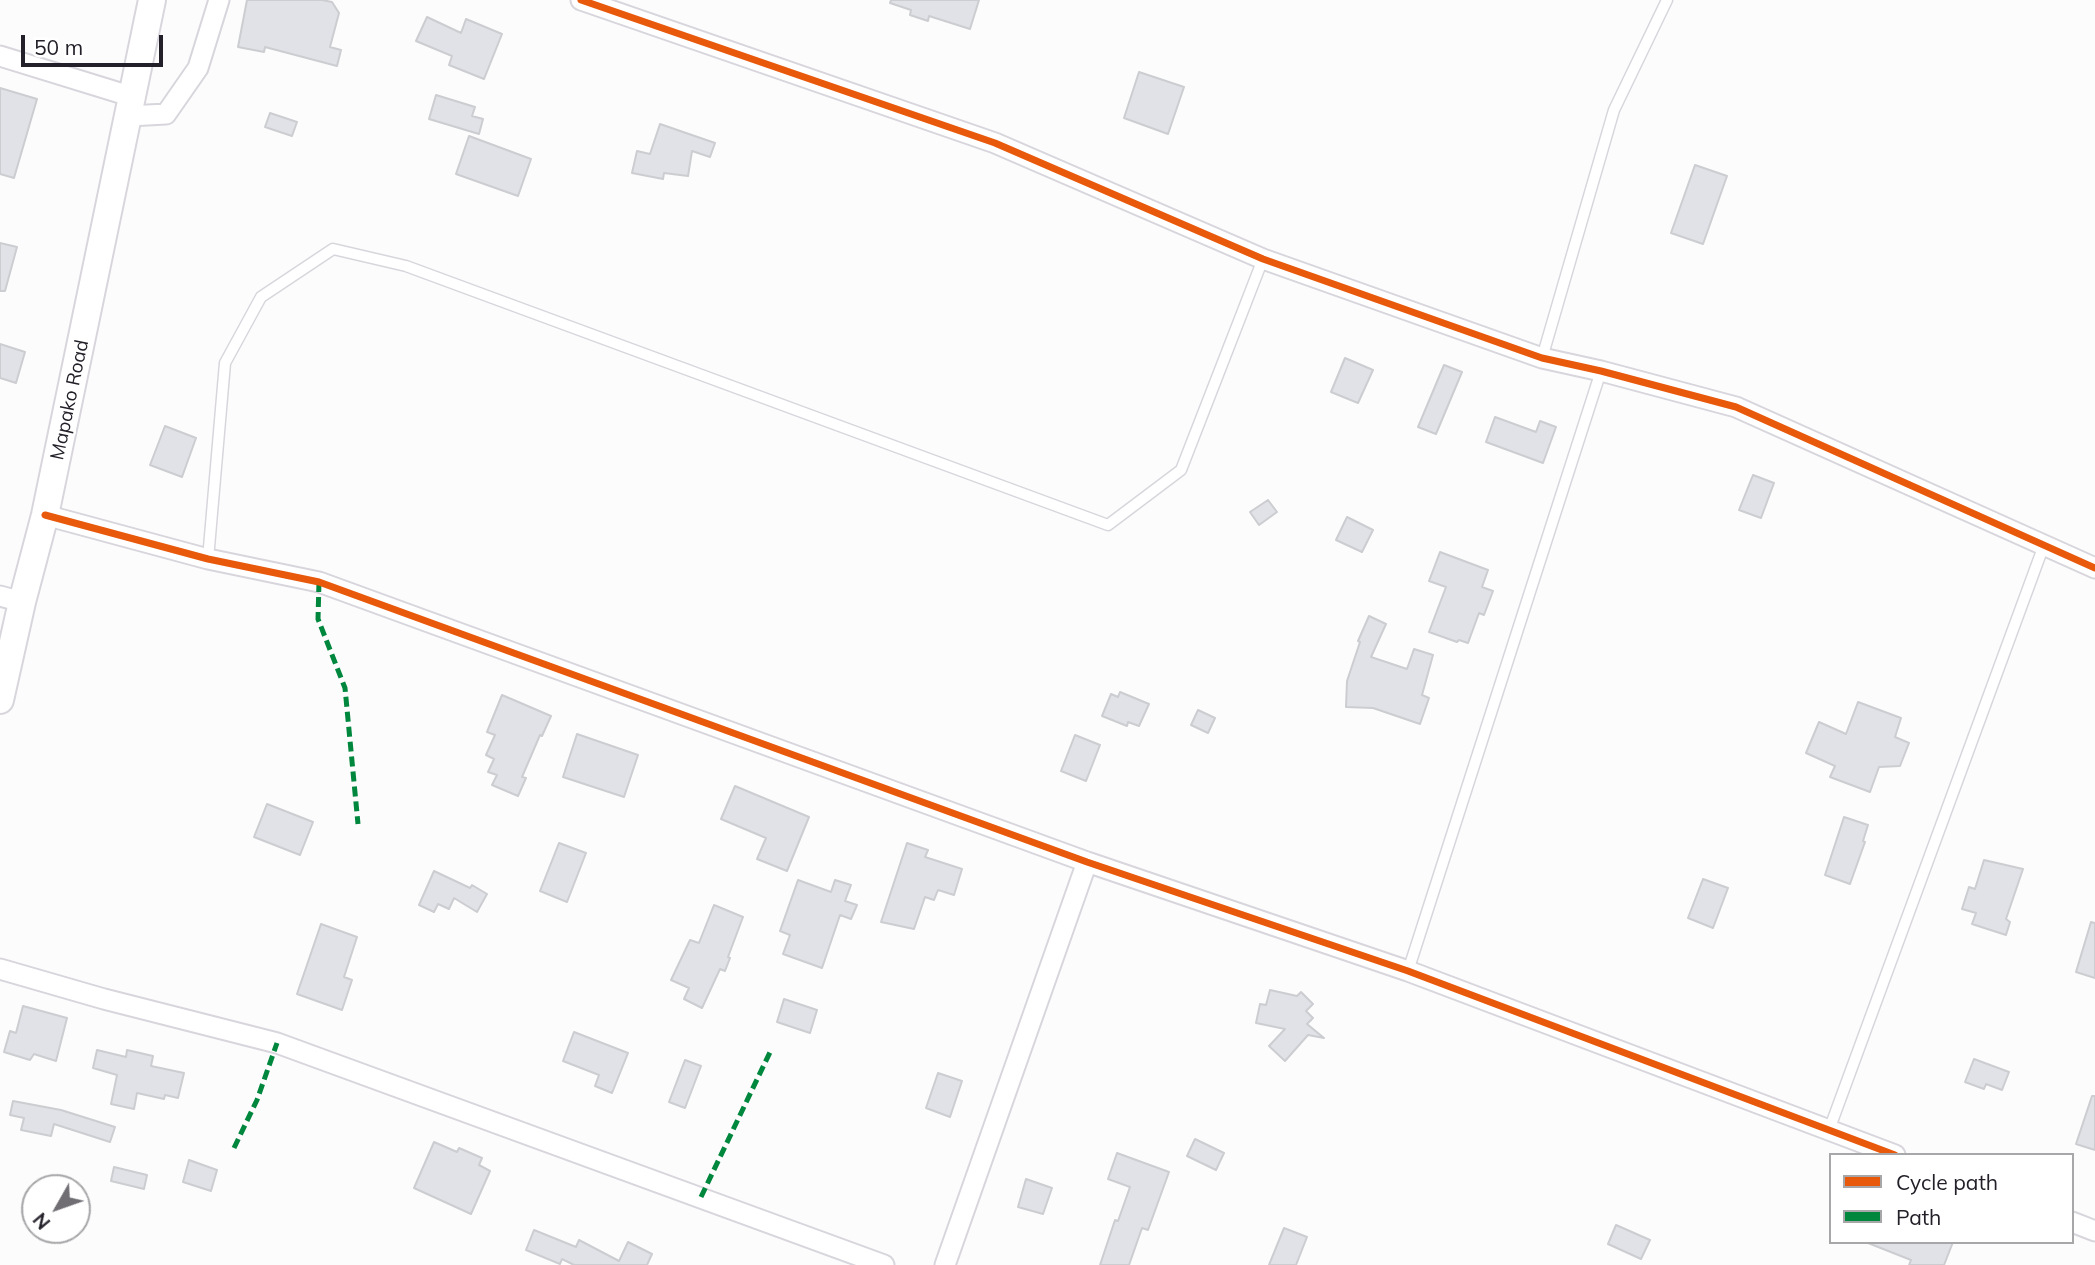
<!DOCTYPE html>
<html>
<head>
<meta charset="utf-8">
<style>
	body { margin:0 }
	#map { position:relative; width:2095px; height:1265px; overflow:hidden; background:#fcfcfc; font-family:Mulish,sans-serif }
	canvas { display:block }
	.legend { position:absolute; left:1829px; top:1153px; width:245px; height:91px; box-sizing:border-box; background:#fff; border:2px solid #a7a6a9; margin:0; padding:9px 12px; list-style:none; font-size:21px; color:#242029 }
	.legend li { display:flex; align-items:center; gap:14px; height:35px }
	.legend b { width:35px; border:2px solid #a7a6a9 }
	.north { position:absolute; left:21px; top:1174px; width:70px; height:70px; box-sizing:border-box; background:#fff; border:2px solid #a7a6a9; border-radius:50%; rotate:230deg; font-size:19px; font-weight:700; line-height:28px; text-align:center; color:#242029 }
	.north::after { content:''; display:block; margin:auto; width:24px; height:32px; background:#706d73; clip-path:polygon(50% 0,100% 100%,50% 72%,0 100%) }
	.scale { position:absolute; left:21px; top:35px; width:142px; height:32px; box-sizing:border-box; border:4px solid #242029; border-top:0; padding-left:9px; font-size:21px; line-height:24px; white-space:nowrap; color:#242029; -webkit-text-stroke:5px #fff; paint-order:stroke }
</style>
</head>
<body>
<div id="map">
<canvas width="2095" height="1265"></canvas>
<ul class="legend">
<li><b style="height:9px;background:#e8590c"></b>Cycle path</li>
<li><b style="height:9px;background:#00873e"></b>Path</li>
</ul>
<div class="north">N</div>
<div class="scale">50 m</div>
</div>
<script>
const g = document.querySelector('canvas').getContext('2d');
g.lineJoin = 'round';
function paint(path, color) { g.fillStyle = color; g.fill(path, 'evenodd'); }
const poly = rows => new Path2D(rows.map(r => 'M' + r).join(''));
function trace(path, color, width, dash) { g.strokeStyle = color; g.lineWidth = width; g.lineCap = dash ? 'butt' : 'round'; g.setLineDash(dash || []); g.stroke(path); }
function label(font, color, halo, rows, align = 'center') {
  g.font = font + ' Mulish,sans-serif'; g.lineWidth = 5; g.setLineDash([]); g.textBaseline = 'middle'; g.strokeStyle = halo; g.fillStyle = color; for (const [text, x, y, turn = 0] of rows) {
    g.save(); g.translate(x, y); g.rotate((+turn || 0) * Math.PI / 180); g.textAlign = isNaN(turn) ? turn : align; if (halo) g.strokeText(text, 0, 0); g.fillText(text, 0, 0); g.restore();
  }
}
const building = poly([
	[247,0,322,0,332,2,339,13,330,47,341,50,337,66,265,47,264,52,238,47,247,0],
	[891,0,979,0,970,29,929,16,928,21,910,15,911,10,890,3,891,0],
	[427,17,461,33,466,19,502,34,484,79,449,65,452,56,416,41,427,17],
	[1139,72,1184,87,1168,134,1124,118,1139,72],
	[0,88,37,99,14,178,0,174,0,88],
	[436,95,475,107,472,116,483,119,479,134,429,119,436,95],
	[270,113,297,122,292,136,265,127,270,113],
	[660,124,715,143,710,157,692,151,688,176,664,173,663,179,632,173,637,151,650,154,660,124],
	[469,136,531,159,518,196,456,174,469,136],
	[1695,165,1727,176,1703,244,1671,233,1695,165],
	[0,243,17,247,5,291,0,291,0,243],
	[0,344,25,352,16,383,0,378,0,344],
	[1345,358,1373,370,1358,403,1331,392,1345,358],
	[1444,365,1462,372,1436,434,1418,427,1444,365],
	[1495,417,1536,432,1540,421,1556,427,1543,463,1486,442,1495,417],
	[165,426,196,438,182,477,150,465,165,426],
	[1753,475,1774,483,1761,518,1739,510,1753,475],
	[1268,500,1277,512,1259,525,1250,512,1268,500],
	[1347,517,1373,530,1362,552,1336,540,1347,517],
	[1440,552,1488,570,1482,587,1493,591,1484,615,1479,613,1468,643,1459,640,1457,642,1429,632,1446,587,1429,581,1440,552],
	[1369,616,1386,624,1371,657,1407,669,1414,649,1433,655,1422,695,1429,698,1420,724,1373,708,1346,707,1347,681,1360,642,1358,641,1369,616],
	[1120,692,1149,704,1139,726,1128,722,1127,726,1102,716,1111,694,1118,697,1120,692],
	[502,695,551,716,542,736,540,735,522,777,526,778,518,796,492,785,497,775,488,772,494,759,486,755,495,735,487,732,502,695],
	[1858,702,1901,718,1895,737,1909,743,1900,766,1879,767,1870,792,1830,777,1835,766,1806,753,1819,722,1846,734,1858,702],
	[1198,710,1215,718,1208,733,1191,725,1198,710],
	[577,734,638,755,624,797,563,777,577,734],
	[1075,735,1100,745,1086,781,1061,771,1075,735],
	[735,786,809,817,787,871,757,859,766,838,721,819,735,786],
	[267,804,313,822,300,855,254,837,267,804],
	[1844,817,1868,825,1863,841,1865,842,1850,884,1825,875,1844,817],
	[559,843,586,853,567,902,540,891,559,843],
	[907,843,928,850,925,857,962,869,954,895,938,890,934,900,925,897,914,929,881,922,907,843],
	[1984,860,2023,869,2006,919,2010,922,2006,935,1972,924,1976,913,1962,909,1969,887,1975,889,1984,860],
	[434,871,470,888,472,885,487,894,477,912,454,898,449,909,438,904,434,912,419,905,434,871],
	[1703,879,1728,888,1713,928,1688,918,1703,879],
	[798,880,831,892,835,880,851,885,845,901,857,905,851,919,840,915,822,968,783,954,790,935,780,931,798,880],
	[714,905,743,917,728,957,730,958,725,971,720,969,702,1008,684,999,689,988,671,980,690,940,699,943,714,905],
	[2091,922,2095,923,2095,978,2076,972,2091,922],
	[321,924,357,937,344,977,352,980,342,1010,297,994,321,924],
	[1270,990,1297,996,1301,992,1313,1004,1306,1011,1313,1018,1307,1024,1324,1038,1308,1035,1285,1061,1269,1046,1285,1029,1256,1023,1260,1004,1266,1005,1270,990],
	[784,999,817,1010,810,1033,777,1022,784,999],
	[23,1006,67,1018,56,1061,34,1054,30,1060,4,1052,10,1031,16,1033,23,1006],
	[574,1032,628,1053,612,1093,595,1086,599,1075,563,1061,574,1032],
	[97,1050,126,1057,127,1050,153,1056,151,1066,184,1073,178,1098,165,1095,164,1099,137,1093,134,1109,111,1104,117,1075,93,1068,97,1050],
	[1974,1059,2009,1072,2002,1090,1986,1084,1984,1089,1965,1082,1974,1059],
	[685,1060,701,1066,685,1108,669,1102,685,1060],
	[938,1073,962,1081,950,1117,926,1108,938,1073],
	[2092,1096,2095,1096,2095,1150,2076,1144,2092,1096],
	[13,1101,61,1110,115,1127,110,1142,54,1124,51,1136,21,1130,24,1118,10,1115,13,1101],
	[1195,1139,1224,1153,1216,1170,1187,1156,1195,1139],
	[434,1142,457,1152,459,1148,482,1158,479,1165,490,1171,471,1214,414,1188,434,1142],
	[1117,1153,1169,1172,1148,1230,1142,1228,1129,1265,1100,1265,1115,1220,1118,1221,1130,1187,1108,1179,1117,1153],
	[189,1160,217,1170,211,1191,183,1182,189,1160],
	[114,1167,147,1175,144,1189,111,1181,114,1167],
	[1026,1179,1052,1188,1043,1214,1018,1207,1026,1179],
	[1616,1225,1650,1240,1641,1259,1608,1244,1616,1225],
	[1284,1228,1307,1237,1296,1265,1269,1265,1284,1228],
	[534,1230,576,1247,579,1240,619,1261,628,1242,652,1254,647,1265,574,1265,562,1259,560,1264,526,1250,534,1230],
	[1953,1242,1944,1265,1909,1265,1911,1260,1868,1243,1953,1242]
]);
paint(building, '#e1e2e7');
trace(building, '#cccdd1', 2);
const lane = poly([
	[1542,358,1614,110,1667,0],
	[208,559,225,363,261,297,333,249,406,266,1108,525,1181,470,1263,259],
	[1408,971,1601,371],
	[1829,1130,2044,545]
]);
const street = poly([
	[581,0,995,143,1263,259,1542,358,1601,371,1736,407,2095,568],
	[0,56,133,97],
	[129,116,166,114,198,68,219,0],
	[45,515,208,559,319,582,1087,862,1408,971,1895,1155],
	[0,596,22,602],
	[0,969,104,999,277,1043,884,1265],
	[2072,1222,2095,1231],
	[945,1265,1087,862]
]);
const secondary = poly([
	[0,700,22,602,45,515,152,0]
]);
trace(lane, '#d8d6dc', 13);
trace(street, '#d8d6dc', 23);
trace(secondary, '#d8d6dc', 30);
trace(lane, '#fff', 10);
trace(street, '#fff', 19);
trace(secondary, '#fff', 26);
trace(poly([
	[319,582,318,619,345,688,358,824],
	[234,1148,257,1100,277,1043],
	[701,1197,772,1048]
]), '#00873e', 5, [10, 5]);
trace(poly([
	[581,0,995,143,1263,259,1542,358,1601,371,1736,407,2095,568],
	[45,515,208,559,319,582,1087,862,1408,971,1895,1155]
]), '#e8590c', 7);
label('19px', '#242029', '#fff', [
	["Mapako Road",70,400,-78]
]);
</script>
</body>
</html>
